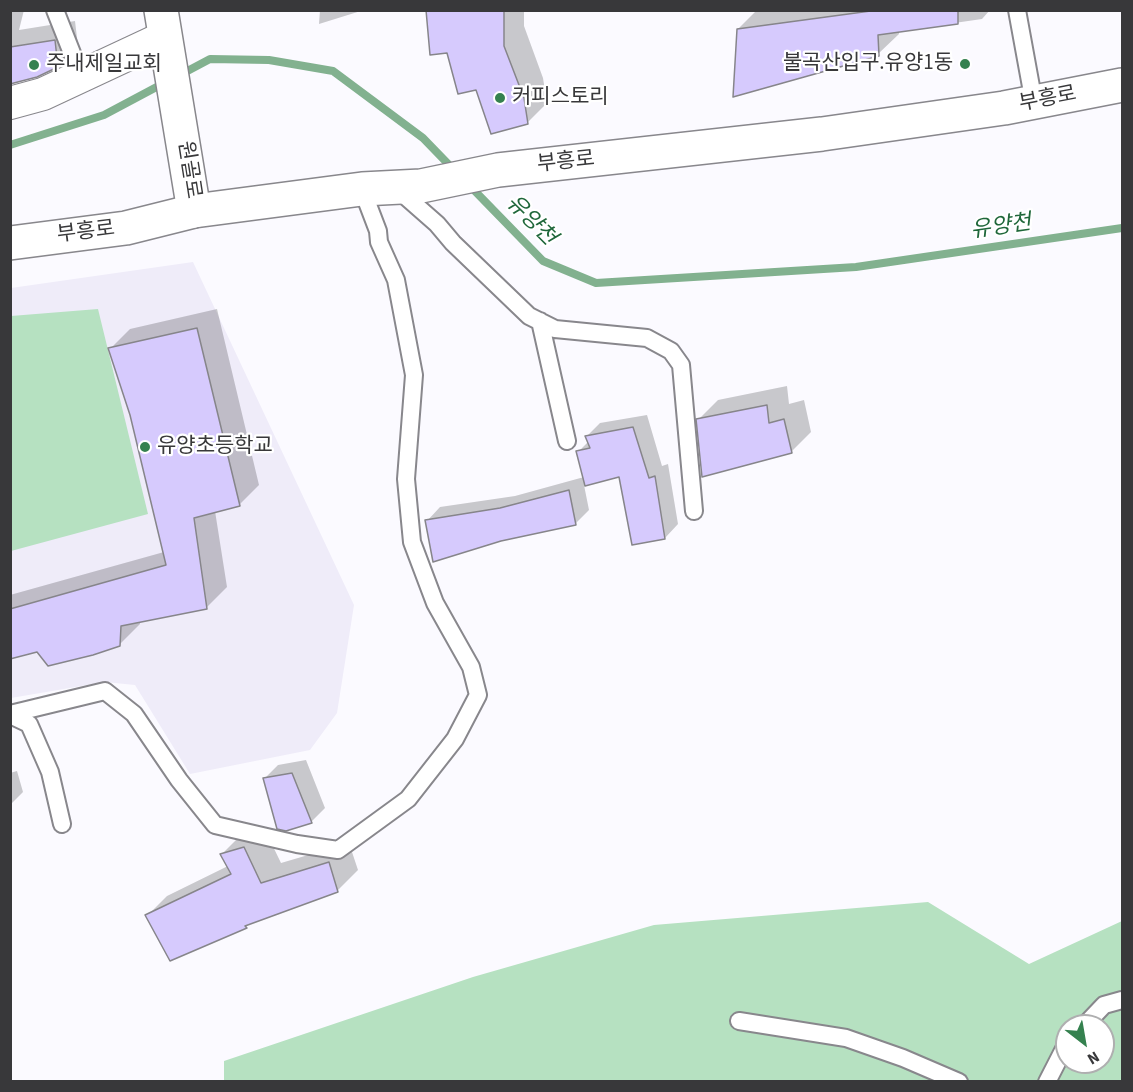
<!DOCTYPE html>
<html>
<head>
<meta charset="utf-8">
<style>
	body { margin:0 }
	#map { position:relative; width:1133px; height:1092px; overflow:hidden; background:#fbfaff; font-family:"Source Sans 3",sans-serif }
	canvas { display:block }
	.frame { position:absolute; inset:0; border:12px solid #38383a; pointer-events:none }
	.north { position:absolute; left:1055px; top:1014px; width:60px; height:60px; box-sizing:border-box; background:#fff; border:2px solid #afafb0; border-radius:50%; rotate:149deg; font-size:16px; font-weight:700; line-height:24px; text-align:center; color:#38383a }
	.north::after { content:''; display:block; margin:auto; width:21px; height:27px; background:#35814f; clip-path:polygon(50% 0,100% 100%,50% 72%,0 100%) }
</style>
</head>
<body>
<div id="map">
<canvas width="1133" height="1092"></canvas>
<div class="frame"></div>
<div class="north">N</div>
</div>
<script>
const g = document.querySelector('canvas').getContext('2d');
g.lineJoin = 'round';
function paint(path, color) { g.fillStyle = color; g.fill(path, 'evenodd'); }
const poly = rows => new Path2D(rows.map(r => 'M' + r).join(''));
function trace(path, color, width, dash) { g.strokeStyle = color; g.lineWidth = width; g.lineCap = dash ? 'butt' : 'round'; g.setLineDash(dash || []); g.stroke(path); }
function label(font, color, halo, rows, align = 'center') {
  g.font = font + ' "Source Sans 3","Noto Sans KR",sans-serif'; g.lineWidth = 4.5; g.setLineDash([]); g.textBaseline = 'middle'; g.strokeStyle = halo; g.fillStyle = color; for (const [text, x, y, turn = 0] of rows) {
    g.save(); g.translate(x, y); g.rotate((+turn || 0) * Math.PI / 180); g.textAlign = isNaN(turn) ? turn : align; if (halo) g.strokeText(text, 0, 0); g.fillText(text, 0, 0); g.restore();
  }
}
paint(poly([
	[193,262,354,605,337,713,310,750,190,774,135,685,105,682,11,698,11,288]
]), '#efecf9');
paint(poly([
	[98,309,148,514,11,551,11,316],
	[928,902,1029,964,1122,921,1122,1081,224,1082,224,1061,473,977,654,925],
	[1067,1026,1103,1026,1103,1062,1067,1062]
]), '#b6e1c1');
paint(poly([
	[10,10,24,10,19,30,75,21,78,46,57,66,10,83],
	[223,10,262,10,261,11],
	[320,10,364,10,319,24],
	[429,10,524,10,524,26,543,78,547,103,527,123,477,88,448,51],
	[757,10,990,10,982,19,899,31,899,34,878,54,738,29],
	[217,309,259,485,239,505,215,511,227,587,207,607,140,621,140,624,119,645,37,650,10,657,10,595,164,552,131,415,110,349,130,329],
	[787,386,789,404,804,400,811,432,791,452,698,420,718,400],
	[647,415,662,466,668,464,678,524,665,538,620,475,584,485,589,510,576,523,427,521,440,507,515,496,584,477,578,452,589,441,587,436,600,423],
	[306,760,325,808,312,821,286,829,265,778,278,765],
	[17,771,23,792,10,805,10,773],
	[264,828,281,863,349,843,358,870,338,890,250,923,246,927,147,916,167,896,228,866,222,854,242,834]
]), '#0003');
trace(poly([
	[178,76,210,59,269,60,333,71,423,138,454,170],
	[10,145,104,115,166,82],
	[469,185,543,261,596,283,856,267,1122,228]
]), '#82b18f', 8);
const building = poly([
	[426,10,504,10,504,46,524,98,528,124,491,134,476,90,458,94,447,53,430,55,426,10],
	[878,10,958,10,958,24,878,35,879,56,733,97,737,29,878,10],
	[55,40,58,67,37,77,10,84,10,47,55,40],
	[197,328,240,506,194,518,207,609,121,626,120,646,93,655,48,666,37,652,10,659,10,609,166,565,130,415,108,348,197,328],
	[767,405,769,423,784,419,792,453,702,477,696,419,767,405],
	[633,427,649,478,655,476,665,539,632,545,619,477,585,486,576,451,590,448,585,436,633,427],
	[569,490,576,525,501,541,433,562,425,520,500,508,569,490],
	[292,773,312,823,286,831,277,829,263,778,292,773],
	[244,847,261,883,329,862,338,892,245,926,247,928,170,961,145,915,231,874,220,854,244,847]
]);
paint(building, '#d6cafd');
trace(building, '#86858a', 1.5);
const service = poly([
	[55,10,81,76],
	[1017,10,1034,103],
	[396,188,437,224,453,243,529,316,555,329,647,338,671,351,681,365,694,511],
	[540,321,567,441],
	[10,714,105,691,134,714,179,780,215,825,297,844,338,850,408,799,455,739,478,695,471,667,435,603,412,542,406,479,414,375,396,280,379,242,378,231,362,189],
	[10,715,29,724,50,772,62,824],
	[739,1021,846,1038,903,1058,959,1082],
	[1084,1026,1104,1005,1122,1000],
	[1047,1082,1067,1043]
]);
const minor = poly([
	[10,103,43,94,165,37]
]);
const tertiary = poly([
	[161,10,194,211]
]);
const secondary = poly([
	[10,243,126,228,194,211,362,189,421,186,498,170,822,134,1004,108,1122,85]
]);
trace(service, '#88878c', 20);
trace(minor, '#88878c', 34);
trace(tertiary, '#88878c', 36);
trace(secondary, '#88878c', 36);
trace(service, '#fff', 16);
trace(minor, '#fff', 32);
trace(tertiary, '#fff', 33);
trace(secondary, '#fff', 33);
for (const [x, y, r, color] of [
	[965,64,6,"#35814f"],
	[34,65,6,"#35814f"],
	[500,98,6,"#35814f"],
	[145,447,6,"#35814f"]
]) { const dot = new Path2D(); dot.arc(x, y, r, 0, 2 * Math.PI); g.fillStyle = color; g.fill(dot); trace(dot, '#fff', 2); }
label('21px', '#38383a', '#fff', [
	["불곡산입구.유양1동",953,64,"right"],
	["주내제일교회",46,65],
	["커피스토리",512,98],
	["유양초등학교",157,447]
], 'left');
label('21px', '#38383a', '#fff', [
	["부흥로",1048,100,-11],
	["부흥로",566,163,-6],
	["원골로",188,170,81],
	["부흥로",86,233,-7]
]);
label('italic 22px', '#1f673a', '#fff', [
	["유양천",530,221,45],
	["유양천",1001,228,-8]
]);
</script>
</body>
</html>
